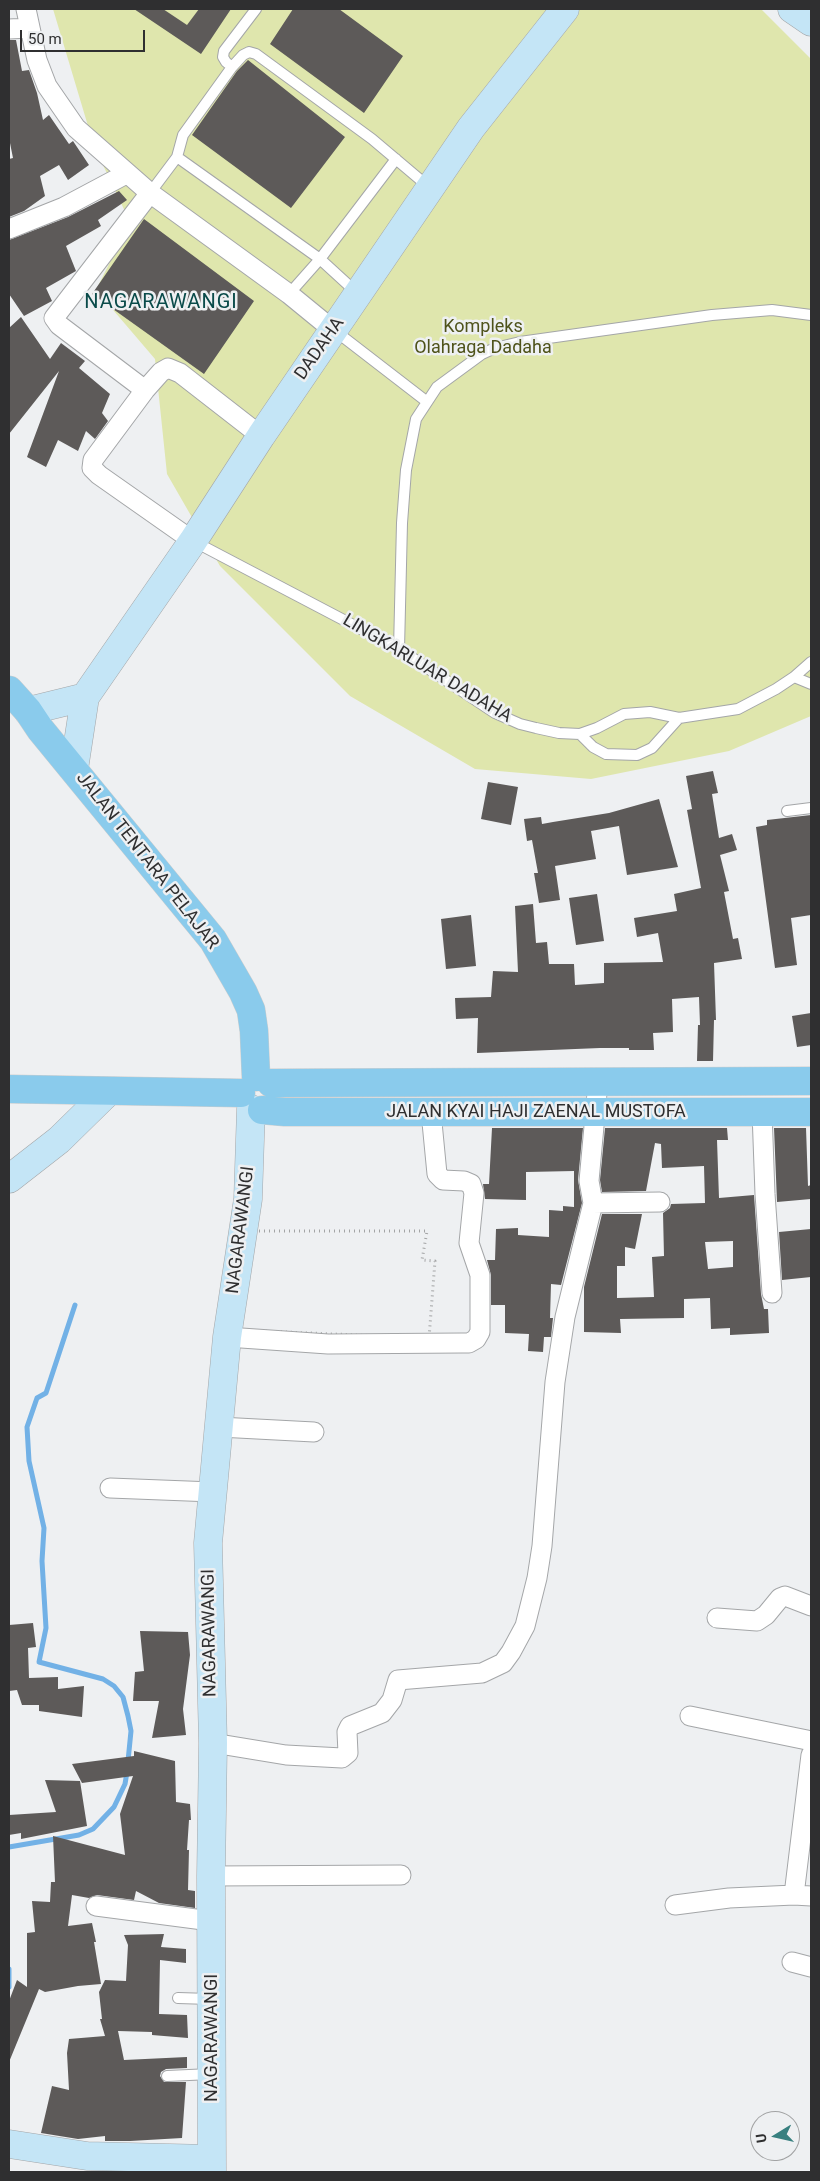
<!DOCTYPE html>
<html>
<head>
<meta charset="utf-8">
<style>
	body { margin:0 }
	#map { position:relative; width:820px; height:2181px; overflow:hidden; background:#eef0f2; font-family:Roboto,sans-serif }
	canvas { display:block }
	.frame { position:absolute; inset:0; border:10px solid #2f2f30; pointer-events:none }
	.north { position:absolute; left:750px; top:2111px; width:50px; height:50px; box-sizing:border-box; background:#eef0f2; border:1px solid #a2a3a4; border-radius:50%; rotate:261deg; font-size:14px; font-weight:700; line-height:20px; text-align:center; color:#2f2f30 }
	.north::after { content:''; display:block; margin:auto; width:18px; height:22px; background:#388080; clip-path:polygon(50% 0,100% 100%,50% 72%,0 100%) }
	.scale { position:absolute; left:20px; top:30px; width:125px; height:22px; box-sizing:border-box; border:2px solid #2f2f30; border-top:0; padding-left:6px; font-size:15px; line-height:18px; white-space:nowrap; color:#2f2f30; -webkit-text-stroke:4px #eef0f2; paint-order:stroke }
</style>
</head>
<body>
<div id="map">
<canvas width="820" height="2181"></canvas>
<div class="frame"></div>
<div class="north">U</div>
<div class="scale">50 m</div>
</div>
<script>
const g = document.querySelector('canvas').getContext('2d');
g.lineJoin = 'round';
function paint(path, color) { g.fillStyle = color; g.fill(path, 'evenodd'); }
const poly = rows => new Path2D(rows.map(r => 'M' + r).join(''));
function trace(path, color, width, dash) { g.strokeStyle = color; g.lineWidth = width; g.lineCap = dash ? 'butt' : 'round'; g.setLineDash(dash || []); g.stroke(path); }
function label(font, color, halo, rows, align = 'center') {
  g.font = font + ' Roboto,sans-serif'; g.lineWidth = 5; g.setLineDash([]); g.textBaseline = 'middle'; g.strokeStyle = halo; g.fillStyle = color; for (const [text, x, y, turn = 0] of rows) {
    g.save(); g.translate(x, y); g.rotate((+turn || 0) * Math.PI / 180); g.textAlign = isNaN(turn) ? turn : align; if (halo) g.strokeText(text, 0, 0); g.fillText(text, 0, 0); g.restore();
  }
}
paint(poly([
	[53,9,761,9,811,59,811,716,729,751,591,779,475,769,350,696,220,566,167,474,155,359,96,290,130,222,94,146]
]), '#dfe6ad');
trace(poly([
	[75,1305,46,1393,37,1398,27,1427,29,1461,44,1528,42,1561,46,1628,39,1662,103,1679,114,1686,123,1697,128,1716,131,1731,128,1761],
	[9,1847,79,1835,93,1829,114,1807,125,1784,127,1772],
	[9,1969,9,1987]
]), '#72b1e6', 5);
paint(poly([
	[134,9,163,9,187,25,199,9,231,9,201,54],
	[293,9,339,9,403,56,364,113,270,44],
	[9,40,16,40,22,71,29,70,37,93,43,120,49,115,69,144,73,141,89,165,68,180,59,165,40,176,45,196,24,211,9,217,9,159,13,158,9,138],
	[248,60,345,137,291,208,192,135,237,71],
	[119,191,127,200,98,220,101,226,66,246,76,271,46,288,52,301,24,316,9,294,9,240,68,217],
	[144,219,254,301,204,374,92,294],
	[21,317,50,359,61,343,85,361,79,368,110,394,102,413,108,421,95,439,86,431,78,451,58,440,46,467,27,457,59,371,9,434,9,328],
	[713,771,718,793,712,794,719,838,732,834,737,850,720,855,729,891,724,892,733,939,738,938,742,959,714,963,716,1020,714,1020,713,1061,697,1061,698,1025,700,1025,699,997,672,999,673,1032,653,1033,654,1050,629,1050,629,1048,600,1048,477,1053,478,1018,456,1019,455,998,491,997,493,971,518,972,515,906,533,904,536,943,547,942,549,964,574,964,575,985,604,983,604,963,663,962,658,933,637,937,634,918,677,911,674,894,701,888,687,810,692,809,686,776],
	[488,782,518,787,511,825,481,819],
	[659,799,678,867,627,875,619,826,591,831,596,859,555,866,560,900,539,903,534,873,538,873,532,840,527,841,524,819,541,817,542,824,553,822,609,813],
	[811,815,811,915,791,918,797,965,775,968,756,827,767,825,767,820],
	[597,894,604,941,576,945,569,898],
	[471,915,476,966,446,969,441,919],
	[811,1013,811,1045,797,1047,792,1016],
	[492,1128,583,1128,578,1180,582,1203,561,1285,551,1284,550,1318,553,1318,551,1337,544,1337,543,1352,528,1351,529,1334,505,1333,505,1305,491,1305,491,1275,487,1260,495,1260,496,1229,518,1228,518,1235,549,1237,549,1210,563,1211,563,1206,574,1207,574,1171,526,1172,526,1200,485,1199,483,1184,489,1184],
	[605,1128,727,1128,728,1140,717,1140,719,1198,754,1195,761,1294,764,1309,768,1309,769,1333,730,1335,730,1328,711,1329,710,1298,684,1299,684,1318,620,1319,621,1333,584,1332,584,1287,602,1214,642,1214,635,1249,625,1247,625,1266,617,1266,617,1298,654,1297,652,1257,664,1256,663,1213,670,1208,671,1204,705,1203,704,1166,662,1168,661,1144,655,1143,646,1191,602,1192,600,1180],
	[733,1241,733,1267,708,1269,705,1242],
	[774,1128,806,1128,808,1186,811,1185,811,1199,777,1202],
	[811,1229,811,1277,782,1280,779,1232],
	[33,1623,36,1647,28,1648,29,1678,58,1677,58,1689,84,1686,82,1717,39,1711,39,1705,22,1705,17,1690,9,1691,9,1625],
	[140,1631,188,1632,190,1655,183,1709,186,1735,152,1738,159,1701,133,1701,135,1672,144,1671],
	[134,1751,175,1761,176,1802,190,1804,191,1820,189,1820,187,1850,189,1850,188,1890,195,1891,195,1908,159,1903,136,1891,134,1900,97,1895,89,1898,72,1895,68,1926,92,1923,96,1942,94,1942,101,1984,78,1986,45,1992,39,1989,9,2062,9,2001,17,1980,27,1987,27,1933,35,1932,32,1901,50,1902,51,1882,55,1882,53,1836,125,1855,120,1814,133,1776,82,1783,72,1764,134,1756],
	[45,1780,80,1781,87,1826,21,1839,21,1833,9,1835,9,1815,56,1812],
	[164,1934,161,1947,186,1949,186,1963,160,1960,159,2014,187,2015,188,2038,152,2035,152,2032,118,2031,124,2060,187,2057,187,2068,166,2069,161,2072,160,2076,164,2082,186,2082,182,2138,130,2141,105,2141,105,2136,78,2139,41,2133,52,2086,69,2090,67,2053,69,2039,105,2036,100,2019,102,2019,99,1992,105,1980,126,1981,128,1945,124,1935]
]), '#5d5a59');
const lane = poly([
	[256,9,224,51,223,57,226,62,232,67,243,55,249,52,256,54,372,139,430,188],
	[232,67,183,135,177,157,320,259,356,292],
	[150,193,177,157],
	[289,294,320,259,396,159],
	[334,330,426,401],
	[193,541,399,649,495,713,520,724,536,728,559,733,580,734,597,728,624,714,650,712,679,718,738,709,776,689,794,677,811,684],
	[399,649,402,523,406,470,416,419,437,387,482,354,495,348,520,342,712,315,772,310,811,315],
	[794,677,811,662],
	[580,734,593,747,606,754,637,755,652,748,679,718],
	[787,811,811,808],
	[178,1998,210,1999],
	[167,2076,211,2074]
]);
const street = poly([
	[26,9,37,60,47,86,76,128,150,193,289,294,333,330],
	[9,29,29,28],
	[9,229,64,207,126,174],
	[145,390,59,325,54,318,150,193],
	[193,541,99,475,92,468,93,460,145,390,161,372,168,368,180,373,261,436],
	[762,1112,765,1194,772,1293],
	[593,1203,660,1202],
	[227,1337,328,1344,462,1343,469,1343,476,1339,480,1332,480,1275,469,1243,474,1193,471,1184,464,1181,443,1180,437,1174,431,1112],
	[219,1427,314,1432],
	[110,1488,213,1492],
	[717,1618,757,1621,766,1615,780,1598,785,1596,811,1606],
	[690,1716,807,1740,811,1743],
	[213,1743,286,1755,342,1758,348,1753,347,1732,350,1726,382,1713,392,1700,398,1680,482,1673,503,1663,511,1652,525,1626,537,1578,542,1546,555,1382,565,1317,593,1203,589,1181,598,1082],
	[211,1876,401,1875],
	[794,1895,811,1755],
	[675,1905,729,1898,794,1895,811,1896],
	[96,1906,211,1921],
	[792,1962,811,1967]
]);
const secondary = poly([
	[792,9,811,22],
	[28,711,85,697],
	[74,769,85,697,193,541,261,436,471,128,565,9],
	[9,1179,59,1140,108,1092],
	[9,2144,87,2156,211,2159],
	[212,2172,211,1876,213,1743,208,1543,227,1337,248,1199,251,1109]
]);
const primary = poly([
	[9,690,28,711,40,729,213,940,243,992,251,1010,254,1031,256,1077],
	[271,1083,811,1081],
	[9,1089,241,1093],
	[262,1110,285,1112,811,1112]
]);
trace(lane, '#a4a6a8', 12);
trace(street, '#a4a6a8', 21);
trace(secondary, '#a4a6a8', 29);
trace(primary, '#cdcdcd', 29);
trace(poly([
	[254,1231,427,1231,422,1260,435,1261,429,1338,237,1330,254,1231]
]), '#a3a4a5', 3, [1, 4]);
trace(lane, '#fff', 10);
trace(street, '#fff', 19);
trace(secondary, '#c4e5f6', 28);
trace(primary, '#8acbec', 28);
label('18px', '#4f531b', '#eef0f2', [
	["Kompleks",483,327],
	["Olahraga Dadaha",483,348]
]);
label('18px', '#2f2f30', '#eef0f2', [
	["DADAHA",320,349,-55],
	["LINGKARLUAR DADAHA",427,669,31],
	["JALAN TENTARA PELAJAR",147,861,52],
	["JALAN KYAI HAJI ZAENAL MUSTOFA",536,1112],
	["NAGARAWANGI",241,1230,-83],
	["NAGARAWANGI",210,1633,-91],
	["NAGARAWANGI",212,2038,-90]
]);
g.letterSpacing = '1px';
label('20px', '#0a4b4a', '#eef0f2', [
	["NAGARAWANGI",161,303]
]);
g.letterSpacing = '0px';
</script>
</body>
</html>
